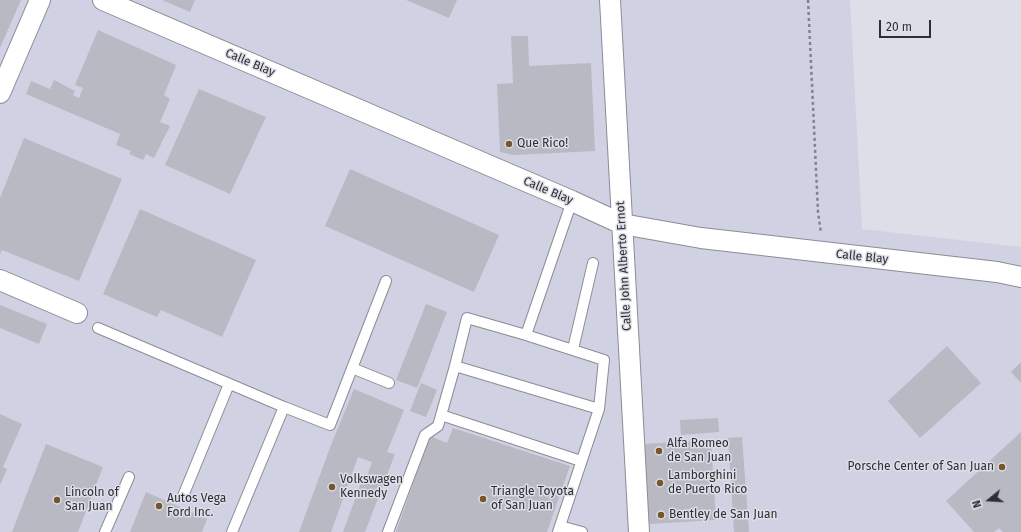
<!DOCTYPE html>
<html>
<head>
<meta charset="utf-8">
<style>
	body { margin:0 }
	#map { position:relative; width:1021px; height:532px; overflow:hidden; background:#dddee8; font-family:"Fira Sans",sans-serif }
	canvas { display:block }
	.north { position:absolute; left:969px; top:480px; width:40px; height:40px; -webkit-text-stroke:3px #dddee8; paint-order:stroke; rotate:252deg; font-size:11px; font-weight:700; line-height:16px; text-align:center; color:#2e2f32 }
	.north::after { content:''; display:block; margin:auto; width:14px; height:18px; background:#2e2f32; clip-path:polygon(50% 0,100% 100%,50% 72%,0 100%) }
	.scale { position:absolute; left:879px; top:20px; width:52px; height:18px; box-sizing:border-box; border:2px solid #2e2f32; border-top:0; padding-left:5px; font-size:12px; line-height:14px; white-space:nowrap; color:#2e2f32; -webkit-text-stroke:3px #dddee8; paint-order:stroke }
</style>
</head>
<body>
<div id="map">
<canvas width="1021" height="532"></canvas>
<div class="north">N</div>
<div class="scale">20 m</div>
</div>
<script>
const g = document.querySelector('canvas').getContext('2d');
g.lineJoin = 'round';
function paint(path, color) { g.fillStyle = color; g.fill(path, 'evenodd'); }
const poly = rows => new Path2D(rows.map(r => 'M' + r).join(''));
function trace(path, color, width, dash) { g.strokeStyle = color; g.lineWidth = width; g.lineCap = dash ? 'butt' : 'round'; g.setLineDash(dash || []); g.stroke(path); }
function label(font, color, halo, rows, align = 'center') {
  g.font = font + ' "Fira Sans",sans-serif'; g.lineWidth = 3; g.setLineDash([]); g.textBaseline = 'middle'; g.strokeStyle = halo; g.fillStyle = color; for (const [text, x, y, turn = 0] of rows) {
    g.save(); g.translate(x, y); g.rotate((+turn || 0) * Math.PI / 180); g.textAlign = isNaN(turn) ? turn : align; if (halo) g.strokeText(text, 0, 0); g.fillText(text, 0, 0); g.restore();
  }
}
paint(poly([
	[0,0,850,0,862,229,1021,247,1021,532,0,532]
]), '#d0d2e3');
paint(poly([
	[0,0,21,0,0,48],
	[162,0,195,0,190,12],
	[406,0,457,0,449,18],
	[98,30,176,65,164,95,170,99,160,122,170,126,154,158,146,154,143,160,129,154,131,151,116,145,120,134,26,94,31,81,50,89,54,80,75,91,73,95,79,98,83,88,75,85],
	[511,36,528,36,529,66,591,63,595,151,514,155,500,152,497,84,513,83],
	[199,89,266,117,230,194,165,165],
	[24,138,122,179,79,281,2,250,0,254,0,198],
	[350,169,499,235,474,292,325,226],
	[140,209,256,260,222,337,161,310,157,317,103,294],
	[426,304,447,312,417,388,396,380],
	[0,305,47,324,39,344,0,328],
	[947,346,981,383,920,438,888,401],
	[1021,362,1021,383,1011,372],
	[421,383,437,390,426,417,410,411],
	[354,389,404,410,387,452,395,454,365,532,343,532,364,475,367,476,372,462,358,457,331,532,299,532,331,445],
	[0,414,22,424,3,467,7,469,0,485],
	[718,418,719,432,681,435,680,420],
	[453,428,570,466,547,532,396,532,430,436,447,443],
	[1021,432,1021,532,1003,532,999,528,994,532,974,532,946,501],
	[742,437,749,532,734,532,728,438],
	[711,440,716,520,649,524,644,444],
	[46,444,103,467,78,532,12,532],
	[146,492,207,519,202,532,130,532]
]), '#b8b9c3');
const lane = poly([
	[98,328,284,407,232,532],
	[526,335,572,201],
	[573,349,593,263],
	[455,366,467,318,526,335,604,360,599,409],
	[352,368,389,383],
	[284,407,330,425,386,281],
	[441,415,581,461],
	[183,496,229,384],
	[560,526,582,532],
	[105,532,129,477],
	[388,532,425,435,438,426,455,366,599,409,558,532]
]);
const street = poly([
	[103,0,572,201,622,224,701,238,997,272,1021,277],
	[610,0,639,532],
	[0,93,40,0],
	[0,280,77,313]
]);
trace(lane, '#8b8c95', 12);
trace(street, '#8b8c95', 22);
trace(poly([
	[808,0,818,212,821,233]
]), '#828389', 2.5, [3, 3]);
trace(lane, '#fff', 10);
trace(street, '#fff', 20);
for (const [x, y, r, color] of [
	[509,144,4,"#76562c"],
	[659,451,4,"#76562c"],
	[1002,467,4,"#76562c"],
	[660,483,4,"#76562c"],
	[332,487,4,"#76562c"],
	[483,499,4,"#76562c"],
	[57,500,4,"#76562c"],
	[159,506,4,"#76562c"],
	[661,515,4,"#76562c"]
]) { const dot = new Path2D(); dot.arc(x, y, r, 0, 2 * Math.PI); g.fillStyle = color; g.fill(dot); trace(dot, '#dddee8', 1.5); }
label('12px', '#2e2f32', '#dddee8', [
	["Calle Blay",250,63,23],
	["Calle Blay",548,191,23],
	["Calle Blay",862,257,6],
	["Calle John Alberto Ernot",624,266,-93]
]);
label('12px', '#2e2f32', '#dddee8', [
	["Que Rico!",517,144],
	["Alfa Romeo",667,444],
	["de San Juan",667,458],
	["Porsche Center of San Juan",994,467,"right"],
	["Lamborghini",668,476],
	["de Puerto Rico",668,490],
	["Volkswagen",340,480],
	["Kennedy",340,494],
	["Triangle Toyota",491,492],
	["of San Juan",491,506],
	["Lincoln of",65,493],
	["San Juan",65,507],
	["Autos Vega",167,499],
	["Ford Inc.",167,513],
	["Bentley de San Juan",669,515]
], 'left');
</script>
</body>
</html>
